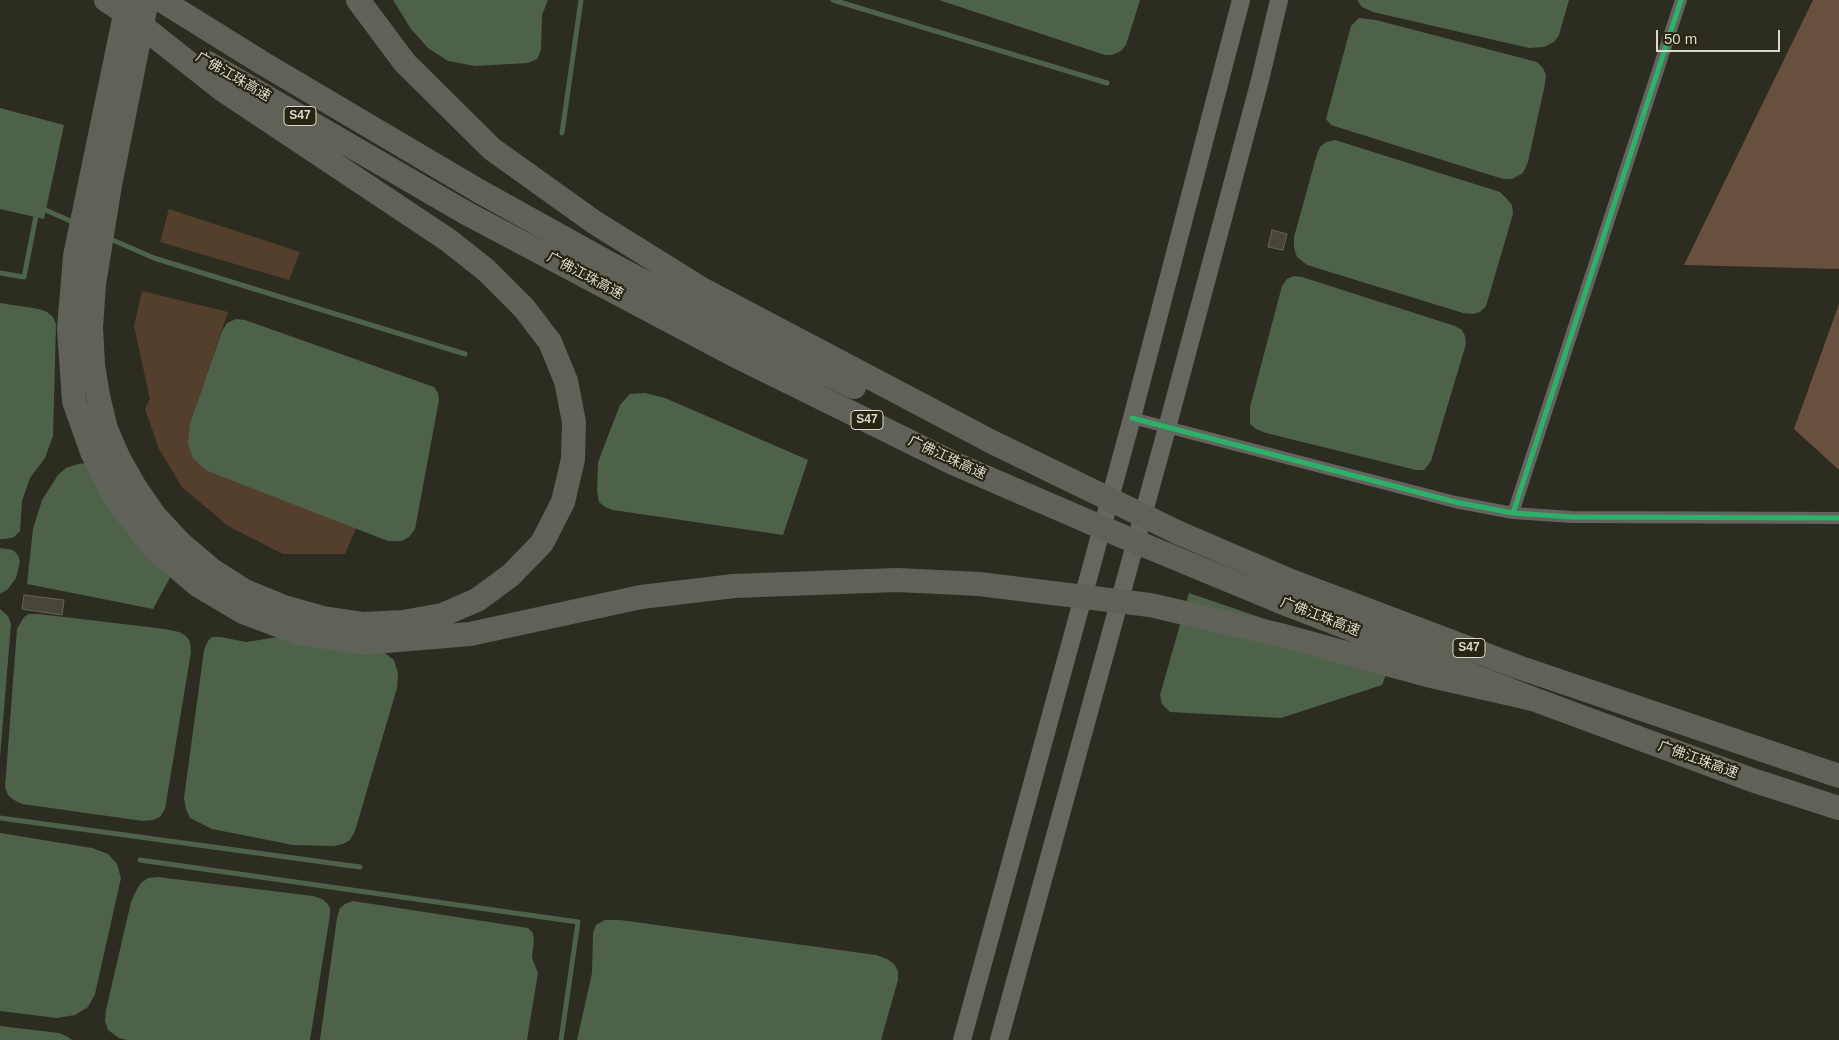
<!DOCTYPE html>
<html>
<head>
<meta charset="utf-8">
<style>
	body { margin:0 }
	#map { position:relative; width:1839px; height:1040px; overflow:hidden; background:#2d2c21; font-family:Arial,sans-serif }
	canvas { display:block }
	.scale { position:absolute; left:1656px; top:30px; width:124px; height:22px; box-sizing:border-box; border:2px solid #dbdace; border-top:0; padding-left:6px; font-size:15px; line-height:18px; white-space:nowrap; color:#dbdace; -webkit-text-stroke:4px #282512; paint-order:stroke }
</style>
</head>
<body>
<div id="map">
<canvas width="1839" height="1040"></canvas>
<div class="scale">50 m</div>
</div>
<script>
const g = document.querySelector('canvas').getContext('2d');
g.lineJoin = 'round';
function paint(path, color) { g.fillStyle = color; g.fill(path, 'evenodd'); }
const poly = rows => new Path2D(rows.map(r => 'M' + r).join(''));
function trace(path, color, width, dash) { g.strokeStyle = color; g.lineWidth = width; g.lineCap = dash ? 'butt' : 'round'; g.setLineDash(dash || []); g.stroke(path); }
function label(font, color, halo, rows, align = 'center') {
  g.font = font + ' Arial,"Noto Sans SC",sans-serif'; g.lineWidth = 4.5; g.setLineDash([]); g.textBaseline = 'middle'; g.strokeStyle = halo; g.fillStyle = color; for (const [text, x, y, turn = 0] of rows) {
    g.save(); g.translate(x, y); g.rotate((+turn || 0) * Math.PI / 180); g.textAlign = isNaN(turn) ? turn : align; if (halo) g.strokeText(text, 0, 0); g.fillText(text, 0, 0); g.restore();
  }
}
paint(poly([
	[169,209,300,252,289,280,160,242],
	[142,291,228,312,190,423,207,471,356,528,345,554,283,554,228,526,182,487,159,449,145,409,150,399,134,326]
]), '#543f2c');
paint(poly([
	[1813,0,1839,0,1839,269,1684,265],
	[1839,304,1839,470,1794,429]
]), '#67503d');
paint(poly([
	[393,0,548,0,542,15,541,50,537,59,528,63,475,66,448,61,428,48,411,29],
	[939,0,1140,0,1126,45,1121,51,1112,55,1105,55],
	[1357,0,1569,0,1559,35,1554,42,1544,47,1529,48,1373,12,1362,7],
	[1359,18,1376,20,1537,62,1543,68,1546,75,1545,84,1528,162,1523,173,1512,179,1503,179,1331,125,1326,119,1351,26],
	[0,108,64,125,44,219,0,209],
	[1335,140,1500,192,1507,199,1512,205,1513,214,1486,306,1480,312,1473,314,1463,313,1307,265,1297,257,1294,248,1294,237,1317,154,1320,147,1326,142],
	[1294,276,1302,277,1455,326,1462,330,1465,336,1466,344,1431,461,1424,470,1416,470,1266,433,1256,429,1250,424,1250,407,1282,286,1287,279],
	[0,303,39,309,47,312,53,317,56,324,53,436,45,458,30,478,22,501,20,531,14,537,5,539,0,539],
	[236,319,245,320,434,387,438,393,439,400,415,529,409,537,402,541,388,541,207,471,193,458,188,444,190,423,222,331,227,323],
	[645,393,665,398,808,460,783,535,613,510,605,507,599,502,597,492,598,462,620,405,630,394],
	[94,462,179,561,153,609,27,584,33,529,42,500,58,475,66,468,78,464],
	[0,548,13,550,18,555,20,562,16,578,8,589,0,594],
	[1189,593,1391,662,1382,685,1281,718,1170,712,1162,704,1160,695],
	[0,609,8,616,11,624,0,758],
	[29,614,39,614,165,629,179,632,186,636,190,642,191,652,165,809,160,817,153,820,143,821,22,804,14,800,8,795,5,787,17,629,24,617],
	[285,636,381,650,394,660,398,673,397,688,355,831,350,840,343,844,333,846,293,845,212,829,190,818,186,809,184,798,204,650,208,641,212,637,221,637,246,642],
	[0,833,92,848,108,854,117,864,121,878,95,994,88,1007,75,1015,57,1018,0,1011],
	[158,877,313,896,322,899,327,903,330,908,330,915,310,1040,127,1040,119,1038,108,1030,105,1021,106,1010,131,902,136,891,141,883,148,878],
	[353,901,528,928,533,933,534,940,532,958,538,973,527,1040,320,1040,337,918,340,908,345,904],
	[605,920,620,920,876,955,887,959,894,964,898,971,898,980,881,1040,577,1040,592,973,593,933,596,925],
	[0,1026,59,1033,68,1037,72,1040,0,1040]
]), '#4e6149');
trace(poly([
	[833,0,1107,83],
	[562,133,581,0],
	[41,208,75,223],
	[108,238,154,258,465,354],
	[0,273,24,277,37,211],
	[0,818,360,867],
	[140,860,578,922,561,1040]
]), '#4e6149', 5);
const building = poly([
	[1272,230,1287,234,1283,250,1268,247,1272,230],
	[24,595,64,600,62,615,22,609,24,595]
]);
paint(building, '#474439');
trace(building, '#67645b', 1);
trace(poly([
	[1132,418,1455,502,1513,513,1572,517,1839,518],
	[1513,513,1681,0]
]), '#64645e', 12);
trace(poly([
	[962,1040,1132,418,1241,0],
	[999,1040,1167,428,1260,80,1279,0]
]), '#66675f', 18);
trace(poly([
	[106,0,141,23],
	[161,0,264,64,479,191],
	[208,63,466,213],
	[110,185,94,284,91,328,93,365,98,396,106,429,119,459,135,487,155,516,181,544,212,570,245,591,284,607,323,618,364,624,403,622,442,615,477,600,511,575,542,543,563,502,573,459,574,422,566,381,550,342,524,308,486,270,448,240,223,90,133,19],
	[1179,533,1291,581,1518,667,1839,776],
	[1281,602,1533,699,1752,780,1839,808]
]), '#606258', 24);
trace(poly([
	[128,0,75,256,69,329,74,401,92,452,116,499,155,549,199,586,243,612,299,633,363,643,470,634,641,597,734,586,897,580,979,584,1150,605,1284,636,1427,675,1533,699],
	[358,0,405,63,492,149,594,222,700,288,992,442,1179,533],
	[110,185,147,0],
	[479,191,605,261,739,332,854,387],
	[466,213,730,353,953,463,1117,534,1281,602]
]), '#606258', 24);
trace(poly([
	[1132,418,1455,502,1513,513,1572,517,1839,518],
	[1513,513,1681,0]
]), '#2db169', 5);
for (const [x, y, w] of [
	[300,116,32],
	[867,420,32],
	[1469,648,32]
]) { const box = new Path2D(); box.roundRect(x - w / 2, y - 9.5, w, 19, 4); g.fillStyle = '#282512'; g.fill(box); trace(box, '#dbdace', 1); }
label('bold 12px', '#dbdace', null, [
	["S47",300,116],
	["S47",867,420],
	["S47",1469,648]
]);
label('14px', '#dbdace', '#282512', [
	["广佛江珠高速",233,77,30],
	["广佛江珠高速",585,276,28],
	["广佛江珠高速",947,458,25],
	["广佛江珠高速",1320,617,21],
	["广佛江珠高速",1698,760,20]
]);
</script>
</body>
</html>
